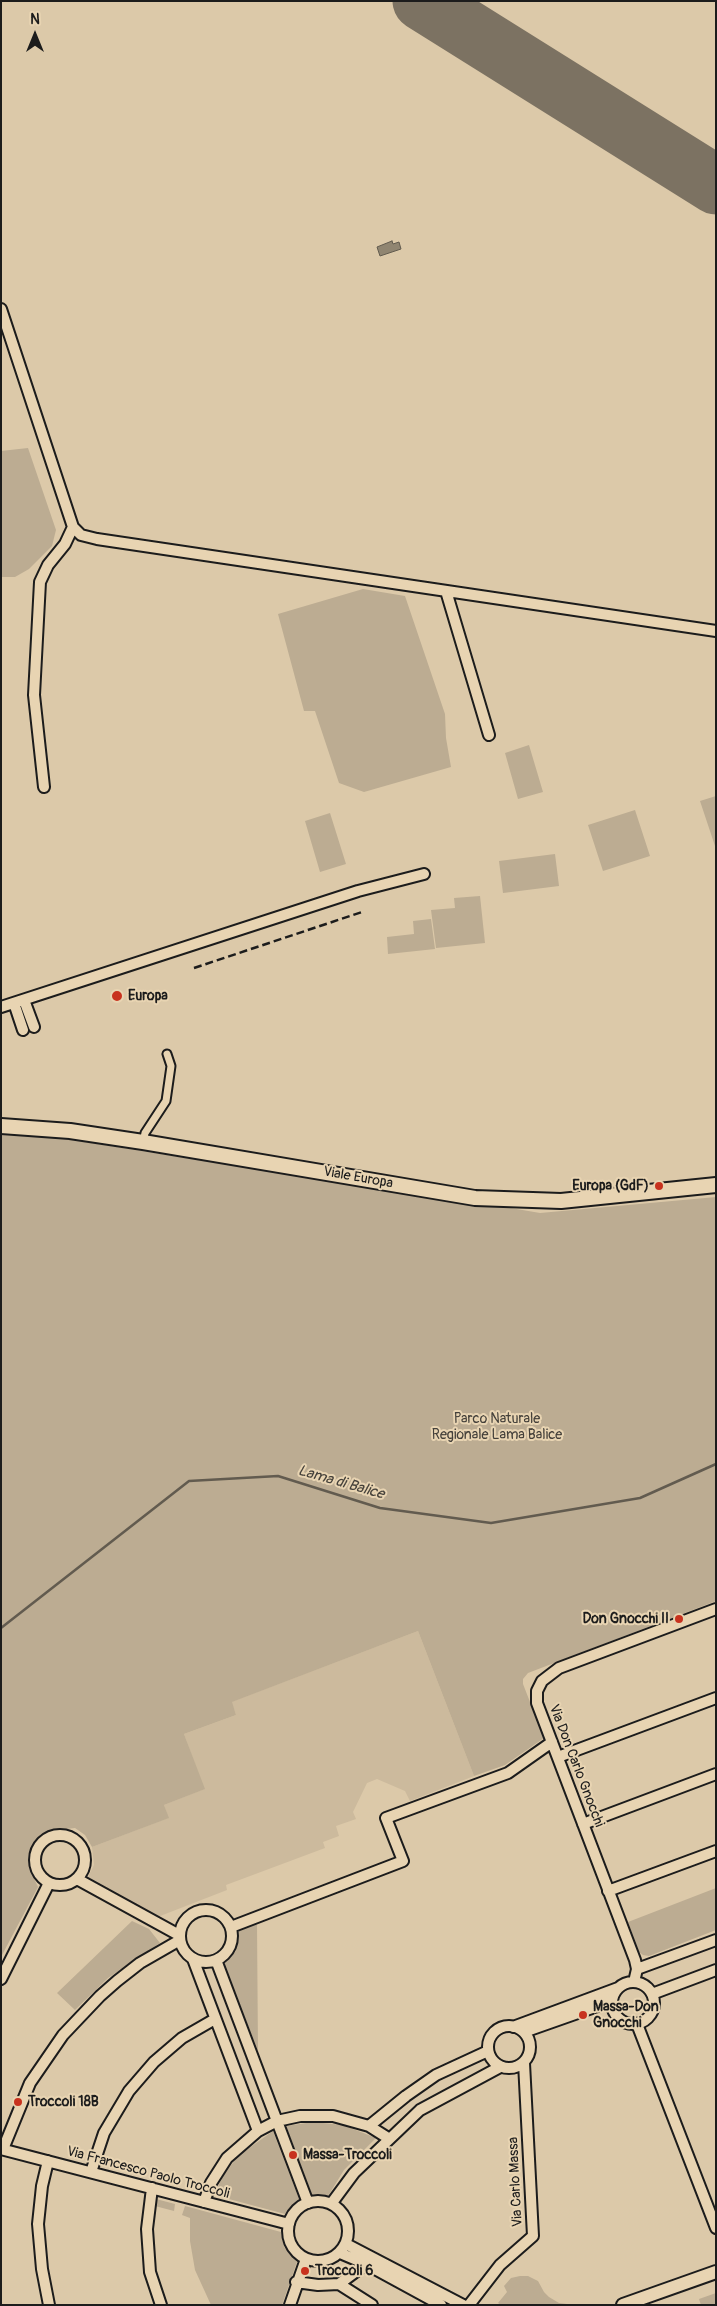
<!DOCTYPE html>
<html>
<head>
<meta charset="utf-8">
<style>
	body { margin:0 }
	#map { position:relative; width:717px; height:2306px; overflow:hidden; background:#dcc9a9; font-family:Pangolin,sans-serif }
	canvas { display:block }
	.frame { position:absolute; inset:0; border:2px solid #1c1c1c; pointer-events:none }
	.north { position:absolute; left:10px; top:10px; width:50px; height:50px; -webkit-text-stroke:4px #e8d4b2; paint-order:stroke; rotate:0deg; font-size:14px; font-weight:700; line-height:20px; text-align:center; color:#1c1c1c }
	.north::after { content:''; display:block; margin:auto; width:18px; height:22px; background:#1c1c1c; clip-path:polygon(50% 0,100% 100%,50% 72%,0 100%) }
</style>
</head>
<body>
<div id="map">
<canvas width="717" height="2306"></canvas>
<div class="frame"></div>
<div class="north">N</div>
</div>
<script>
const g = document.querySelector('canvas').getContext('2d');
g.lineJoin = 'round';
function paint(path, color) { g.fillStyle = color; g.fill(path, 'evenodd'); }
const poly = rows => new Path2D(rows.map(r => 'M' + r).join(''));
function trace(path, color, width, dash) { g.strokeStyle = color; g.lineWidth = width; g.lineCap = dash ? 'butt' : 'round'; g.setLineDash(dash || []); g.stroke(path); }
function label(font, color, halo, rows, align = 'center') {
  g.font = font + ' Pangolin,sans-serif'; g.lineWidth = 4; g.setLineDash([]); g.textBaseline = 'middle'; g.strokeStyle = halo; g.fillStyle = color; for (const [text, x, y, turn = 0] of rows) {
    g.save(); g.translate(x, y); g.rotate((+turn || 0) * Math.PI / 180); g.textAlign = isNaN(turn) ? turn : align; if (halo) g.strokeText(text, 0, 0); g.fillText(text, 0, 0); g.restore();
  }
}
paint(poly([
	[418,1631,474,1776,410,1801,405,1791,377,1779,367,1783,353,1812,356,1819,336,1826,339,1836,323,1842,325,1848,226,1885,227,1890,155,1918,87,1879,94,1865,92,1847,168,1818,164,1805,204,1789,184,1734,236,1715,231,1702]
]), '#ccba9d');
paint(poly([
	[28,448,56,530,52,546,29,569,15,577,1,577,1,451],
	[363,589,405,596,445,714,446,738,451,767,364,792,339,783,315,711,304,711,278,614],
	[529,745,543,792,518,799,505,753],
	[716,796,716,849,700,801],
	[635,810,650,856,603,871,588,825],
	[330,813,346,864,320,872,305,821],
	[555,854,559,886,503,893,499,861],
	[480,896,485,943,436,948,431,910,455,908,454,898],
	[431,919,435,949,388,954,387,937,414,934,413,921],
	[1,1135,60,1138,211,1162,289,1170,540,1213,716,1197,716,1601,528,1673,523,1679,523,1684,544,1738,505,1765,474,1776,418,1631,232,1702,236,1715,184,1734,205,1789,164,1805,169,1818,92,1847,85,1835,75,1828,50,1831,34,1846,30,1870,38,1887,1,1957],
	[716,1888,716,1930,649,1956,643,1955,639,1952,628,1922],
	[132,1921,149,1929,160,1943,108,1978,75,2010,57,1993],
	[254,1924,257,1925,258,2051,224,1964,236,1951,239,1931],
	[313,2122,343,2125,376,2138,344,2170,328,2196,312,2195,286,2126],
	[273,2131,299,2199,285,2214,214,2195,223,2176,238,2156],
	[156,2199,175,2204,174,2211,155,2206],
	[185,2206,281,2232,284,2247,297,2262,282,2305,211,2305,195,2270,190,2241,190,2218,182,2215],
	[520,2276,528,2276,538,2281,544,2292,549,2297,559,2303,567,2304,501,2305,498,2303,507,2292,504,2286,511,2278],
	[716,2293,716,2305,701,2305,699,2299]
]), '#bcac92');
const water = poly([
	[392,241,393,244,399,242,401,249,380,256,377,247,392,241]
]);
paint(water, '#908571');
trace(water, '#625b4f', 1);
trace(poly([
	[1,1628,189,1481,278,1476,380,1508,491,1523,640,1498,716,1464]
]), '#625b4f', 2.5);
trace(poly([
	[422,1,716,185]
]), '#7c7262', 59);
const pedestrian = poly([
	[143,1142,145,1133,166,1101,171,1066,167,1054]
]);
const minor = poly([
	[1,309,73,527,81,535,97,539,716,631],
	[446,591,489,735],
	[44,787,34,695,40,582,48,565,65,544,73,527],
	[24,1000,34,1027],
	[14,1003,23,1030],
	[1,1007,358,891,424,874],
	[558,1757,716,1698],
	[583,1824,716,1774],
	'35 1860a25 25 0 1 1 50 0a25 25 0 1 1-50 0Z',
	[77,1879,179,1935],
	[608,1891,716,1851],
	'180 1936a26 26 0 1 1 52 0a26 26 0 1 1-52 0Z',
	[231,1927,403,1861,386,1818,508,1773,552,1742],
	[193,1959,258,2131],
	[216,1960,308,2203],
	[637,1969,716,1940],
	[1,1979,49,1883],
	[634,1982,637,1969,635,1960,537,1703,537,1691,542,1681,559,1668,716,1609],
	'612 2003a21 21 0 1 1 42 0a21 21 0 1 1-42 0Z',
	[652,1994,716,1970],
	[637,2024,716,2228],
	'488 2047a21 21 0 1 1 42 0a21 21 0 1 1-42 0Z',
	[513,2027,618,1988],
	[524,2032,612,2001],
	[369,2126,406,2096,436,2075,488,2051],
	[1,2149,289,2224],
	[3,2149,30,2083,63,2035,100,1996,117,1981,140,1963,180,1940],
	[48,2161,42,2186,38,2224,42,2269,49,2305],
	[91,2172,104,2133,129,2091,154,2062,182,2038,215,2019],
	[152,2188,147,2229,150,2272,161,2305],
	'288 2231a30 30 0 1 1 60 0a30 30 0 1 1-60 0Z',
	[204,2202,211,2183,227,2158,258,2131,277,2121,300,2116,333,2116,369,2126,388,2138],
	[331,2204,354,2173,420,2110,500,2067],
	[346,2244,463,2305],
	[340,2253,366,2264,441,2305],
	[296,2282,318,2285,339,2284,366,2264],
	[339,2284,372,2305],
	[290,2305,306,2259],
	[469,2305,500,2265,533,2236,524,2063]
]);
const tertiary = poly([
	[623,2305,716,2272]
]);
const secondary = poly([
	[1,1126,70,1131,143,1142,475,1198,561,1201,716,1185]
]);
trace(pedestrian, '#1c1c1c', 11);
trace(minor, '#1c1c1c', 14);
trace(tertiary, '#1c1c1c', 16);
trace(secondary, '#1c1c1c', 18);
trace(pedestrian, '#e8d4b2', 7);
trace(minor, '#e8d4b2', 10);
trace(tertiary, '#e8d4b2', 12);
trace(secondary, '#e8d4b2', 14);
trace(poly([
	[194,968,362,912]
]), '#1c1c1c', 2.5, [8, 4]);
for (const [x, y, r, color] of [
	[117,996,6,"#c8321e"],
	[659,1186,5,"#c8321e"],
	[679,1619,5,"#c8321e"],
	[583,2015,5,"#c8321e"],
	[18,2102,5,"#c8321e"],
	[293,2155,5,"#c8321e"],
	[305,2271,5,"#c8321e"]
]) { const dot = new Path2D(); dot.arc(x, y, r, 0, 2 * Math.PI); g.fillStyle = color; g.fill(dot); trace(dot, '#e8d4b2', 2); }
label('bold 14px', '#1c1c1c', '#e8d4b2', [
	["Europa",128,996],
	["Europa (GdF)",649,1186,"right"],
	["Don Gnocchi II",669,1619,"right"],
	["Massa-Don",593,2007],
	["Gnocchi",593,2023],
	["Troccoli 18B",28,2102],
	["Massa-Troccoli",303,2155],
	["Troccoli 6",315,2271]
], 'left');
label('14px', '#1c1c1c', '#e8d4b2', [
	["Viale Europa",358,1178,10],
	["Via Don Carlo Gnocchi",576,1766,69],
	["Via Francesco Paolo Troccoli",148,2173,15],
	["Via Carlo Massa",516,2182,-93]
]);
label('14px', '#44403a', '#e8d4b2', [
	["Parco Naturale",497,1419],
	["Regionale Lama Balice",497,1435]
]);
label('italic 15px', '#45413a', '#e8d4b2', [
	["Lama di Balice",341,1483,16]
]);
</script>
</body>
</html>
